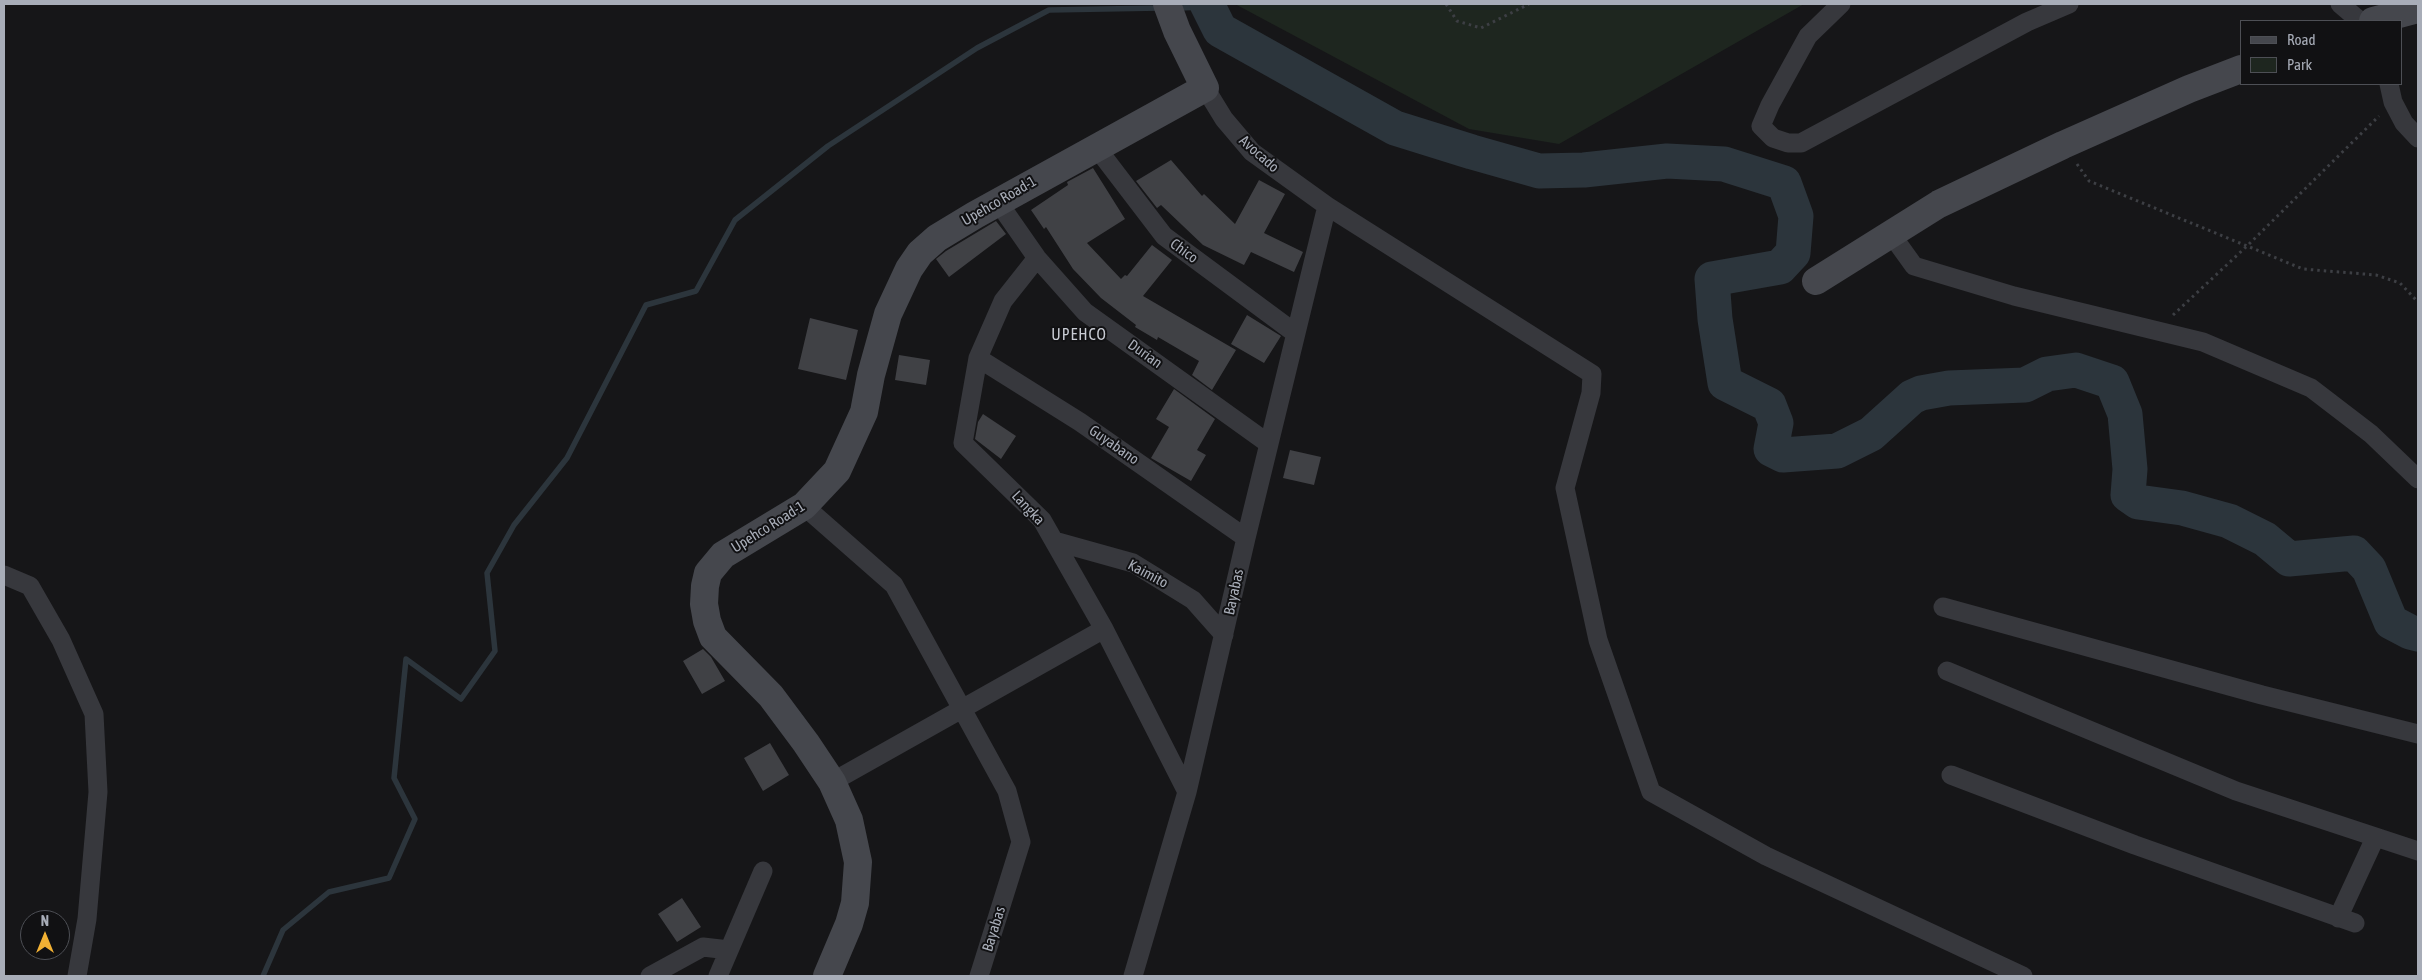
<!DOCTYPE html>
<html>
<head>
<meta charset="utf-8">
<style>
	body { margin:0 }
	#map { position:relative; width:2422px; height:980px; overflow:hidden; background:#161618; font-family:"Asap Condensed",sans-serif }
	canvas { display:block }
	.frame { position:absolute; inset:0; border:5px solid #a8adb8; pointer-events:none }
	.legend { position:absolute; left:2240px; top:20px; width:162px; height:65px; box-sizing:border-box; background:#111113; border:1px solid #4d4f55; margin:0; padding:6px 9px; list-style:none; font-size:15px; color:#a8adb8 }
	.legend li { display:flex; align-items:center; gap:10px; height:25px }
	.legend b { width:25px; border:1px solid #4d4f55 }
	.north { position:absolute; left:20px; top:910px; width:50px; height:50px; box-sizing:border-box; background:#111113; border:1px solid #4d4f55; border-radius:50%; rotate:0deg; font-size:14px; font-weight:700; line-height:20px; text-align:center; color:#a8adb8 }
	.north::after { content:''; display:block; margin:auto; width:18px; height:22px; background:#f2b134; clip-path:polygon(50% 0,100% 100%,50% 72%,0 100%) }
</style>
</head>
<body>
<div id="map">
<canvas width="2422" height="980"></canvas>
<div class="frame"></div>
<ul class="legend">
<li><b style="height:6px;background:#45474d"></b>Road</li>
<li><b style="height:14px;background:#1e261f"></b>Park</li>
</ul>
<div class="north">N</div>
</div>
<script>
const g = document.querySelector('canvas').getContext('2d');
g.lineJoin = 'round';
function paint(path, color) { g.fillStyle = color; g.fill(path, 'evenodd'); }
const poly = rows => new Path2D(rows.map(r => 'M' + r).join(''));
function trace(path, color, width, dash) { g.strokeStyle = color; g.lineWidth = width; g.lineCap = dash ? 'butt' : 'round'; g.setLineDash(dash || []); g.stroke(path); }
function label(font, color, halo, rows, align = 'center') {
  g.font = font + ' "Asap Condensed",sans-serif'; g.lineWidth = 4; g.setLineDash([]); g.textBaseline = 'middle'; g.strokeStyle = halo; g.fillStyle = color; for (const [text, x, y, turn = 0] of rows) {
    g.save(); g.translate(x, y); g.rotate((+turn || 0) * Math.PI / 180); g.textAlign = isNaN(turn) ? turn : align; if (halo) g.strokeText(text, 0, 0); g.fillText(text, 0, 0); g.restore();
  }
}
paint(poly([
	[1235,4,1804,4,1559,144,1469,129]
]), '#1e261f');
trace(poly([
	[1177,8,1208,7],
	[263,976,283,930,329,892,389,878,415,819,394,778,406,659,461,699,495,651,487,573,514,525,567,458,646,305,696,291,735,220,828,146,977,48,1049,10,1160,8]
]), '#2c353c', 5.5);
trace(poly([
	[1207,4,1220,30,1395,128,1472,152,1539,171,1584,170,1667,161,1724,164,1784,183,1796,216,1793,253,1780,267,1712,279,1715,319,1725,383,1769,405,1776,423,1771,449,1783,455,1837,451,1871,434,1912,397,1921,393,1949,388,2025,385,2047,374,2076,370,2112,382,2125,414,2130,469,2128,495,2138,502,2182,508,2229,521,2265,539,2289,559,2354,553,2369,569,2391,622,2410,632,2418,634]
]), '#2c353c', 35);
paint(poly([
	[1171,160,1202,196,1204,194,1235,224,1259,180,1285,194,1264,233,1303,252,1294,272,1251,252,1244,265,1203,245,1161,205,1157,208,1136,181],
	[1093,168,1125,219,1087,243,1121,279,1125,275,1127,276,1152,245,1172,260,1143,296,1236,350,1212,390,1192,375,1199,361,1158,337,1157,340,1135,327,1136,325,1101,298,1073,269,1046,227,1044,229,1031,210,1068,185,1067,182],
	[996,221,1006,234,949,277,936,259,946,251],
	[1247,315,1281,336,1264,363,1231,344],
	[810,318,858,330,846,380,798,369],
	[899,355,930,360,926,385,895,380],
	[1174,389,1215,419,1197,450,1206,455,1191,481,1151,458,1169,427,1156,419],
	[983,414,1016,436,1001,459,975,439,978,422],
	[1290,450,1321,457,1314,485,1283,478],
	[703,649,711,657,725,681,702,694,683,661],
	[770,743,789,775,763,791,744,758],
	[682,898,701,927,677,942,658,914]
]), '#404145');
trace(poly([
	[1446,4,1457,21,1481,28,1529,4],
	[2077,164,2089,181,2303,269,2376,275,2400,283,2418,302],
	[2173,315,2247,246,2379,116]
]), '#3d3f44', 3, [2.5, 4]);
trace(poly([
	[1841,4,1808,36,1770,105,1761,126,1773,138,1788,143,1801,143,2027,22,2069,4],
	[2340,4,2360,21],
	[2389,84,2393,102,2404,123,2418,138],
	[1205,88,1224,119,1252,152,1327,206,1592,374,1591,393,1565,488,1598,640,1651,792,1766,856,2023,976],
	[1096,147,1164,236,1295,333],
	[998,202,1037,258,1085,312,1269,444],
	[1891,234,1914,266,2014,296,2203,342,2311,388,2371,434,2418,479],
	[1037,258,1003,301,978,358,963,443,1042,520,1104,629,1187,792],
	[978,358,1080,422,1246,538],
	[804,506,894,585,1007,791,1021,842,979,976],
	[1054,541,1133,563,1193,600,1224,635],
	[4,575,30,586,61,640,94,714,98,792,87,919,77,976],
	[1943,607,2262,695,2418,734],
	[1947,671,2236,791,2418,851],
	[1951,775,2135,845,2355,923],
	[832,782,1104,629],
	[2338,918,2375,838],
	[650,976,703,947,729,950],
	[718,976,763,871],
	[1133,976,1187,792,1246,538,1327,206]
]), '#37383d', 19);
trace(poly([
	[2373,21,2418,9],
	[1816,281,1939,204,2063,145,2189,89,2241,69],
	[827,976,849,924,855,903,858,862,849,820,832,782,806,743,771,696,713,637,707,621,704,604,705,586,708,573,723,555,804,506,837,471,864,412,871,375,888,314,909,269,920,253,937,238,975,215,1205,88,1177,31,1167,4]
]), '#45474d', 28);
label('15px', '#a8adb8', '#111113', [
	["Avocado",1259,154,41],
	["Upehco Road-1",999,201,-30],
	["Chico",1184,251,36],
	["Durian",1145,354,35],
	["Guyabano",1114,445,35],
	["Langka",1028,508,47],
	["Upehco Road-1",768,527,-32],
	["Kaimito",1148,574,28],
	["Bayabas",1234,592,-78],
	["Bayabas",994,929,-73]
]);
g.letterSpacing = '1px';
label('16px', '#c9ccd4', '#111113', [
	["UPEHCO",1079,335]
]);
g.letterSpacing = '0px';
</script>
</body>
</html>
